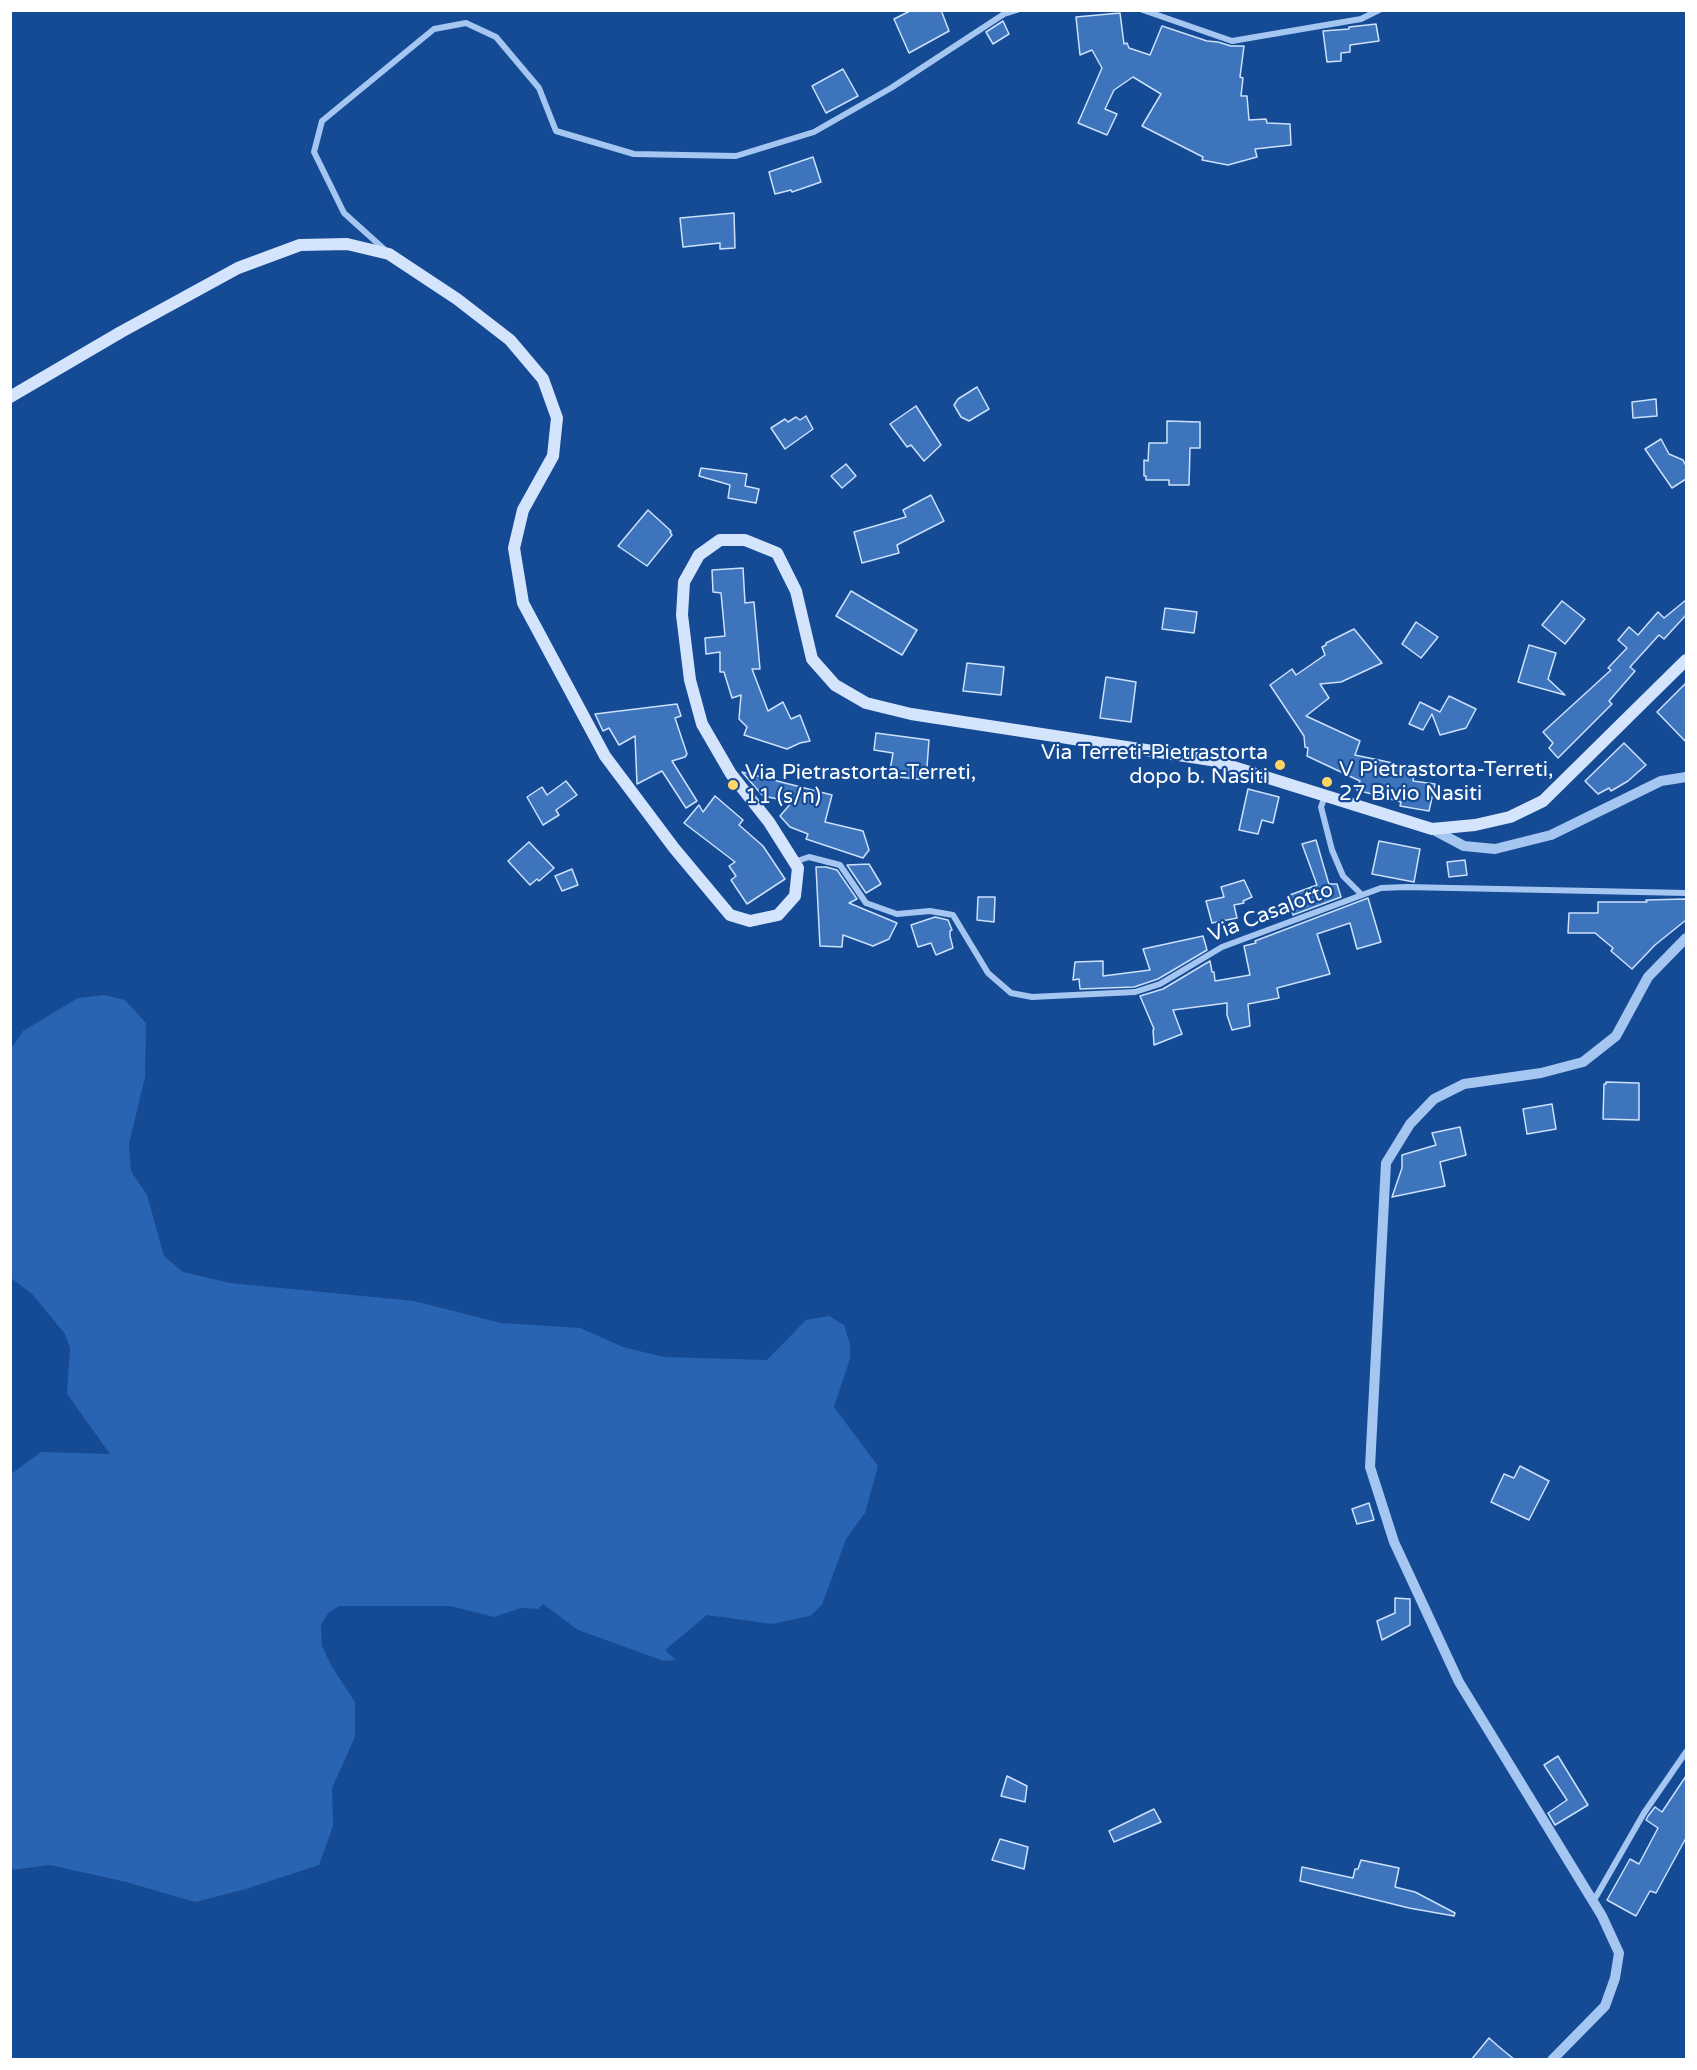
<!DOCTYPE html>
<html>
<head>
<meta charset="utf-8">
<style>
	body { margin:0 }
	#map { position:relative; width:1697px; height:2070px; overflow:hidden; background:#154a94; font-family:"Varela Round",sans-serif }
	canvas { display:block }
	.frame { position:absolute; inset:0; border:12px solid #fff; pointer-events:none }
</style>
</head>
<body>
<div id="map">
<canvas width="1697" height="2070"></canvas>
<div class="frame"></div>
</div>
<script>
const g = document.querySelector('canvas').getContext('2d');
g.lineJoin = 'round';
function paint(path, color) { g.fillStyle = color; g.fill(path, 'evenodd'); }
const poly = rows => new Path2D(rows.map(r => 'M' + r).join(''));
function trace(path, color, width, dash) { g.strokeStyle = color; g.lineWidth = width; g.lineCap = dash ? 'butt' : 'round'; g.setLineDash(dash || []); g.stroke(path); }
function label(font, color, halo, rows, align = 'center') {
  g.font = font + ' "Varela Round",sans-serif'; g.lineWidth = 4.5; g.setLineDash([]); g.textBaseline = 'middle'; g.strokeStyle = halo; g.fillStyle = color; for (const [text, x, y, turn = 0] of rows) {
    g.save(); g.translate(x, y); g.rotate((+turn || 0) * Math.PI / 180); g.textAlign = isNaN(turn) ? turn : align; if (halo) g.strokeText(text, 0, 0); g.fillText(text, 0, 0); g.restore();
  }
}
paint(poly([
	[105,995,125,1000,146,1023,145,1077,129,1144,131,1171,147,1195,164,1256,183,1272,230,1283,414,1301,501,1323,580,1328,623,1347,664,1357,767,1360,806,1320,829,1316,844,1325,850,1344,850,1359,834,1407,878,1466,865,1513,846,1539,822,1605,810,1616,772,1624,707,1615,665,1650,676,1660,664,1661,578,1630,543,1604,538,1609,521,1608,494,1617,450,1606,339,1606,328,1613,321,1625,322,1646,332,1667,355,1702,355,1737,332,1788,333,1826,319,1865,246,1889,195,1902,126,1882,50,1865,11,1870,11,1474,41,1452,110,1454,67,1394,70,1348,65,1334,32,1294,11,1278,11,1049,23,1031,78,998]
]), '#2864b2');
const building = poly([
	[912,10,941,10,949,31,909,53,894,19,912,10],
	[1120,13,1124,44,1127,43,1129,48,1150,55,1162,26,1207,41,1218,42,1231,46,1244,46,1240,77,1243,78,1241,96,1247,96,1249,120,1266,119,1267,123,1290,124,1291,145,1255,149,1257,157,1228,165,1202,160,1203,157,1142,126,1161,94,1133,77,1114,90,1105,109,1117,114,1107,135,1078,123,1102,68,1092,50,1080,55,1076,17,1120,13],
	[1003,21,1009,34,993,44,986,32,1003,21],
	[1376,24,1379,41,1350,45,1350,52,1341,53,1341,61,1327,62,1323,31,1349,29,1349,27,1376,24],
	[843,69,858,96,826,113,812,86,843,69],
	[813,157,821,182,792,192,791,190,775,194,769,172,813,157],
	[734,213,735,248,720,249,720,243,683,247,680,218,734,213],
	[977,387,989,409,969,421,961,417,954,405,958,399,977,387],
	[1656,399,1657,416,1633,418,1632,402,1656,399],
	[916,406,941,445,924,461,911,445,907,447,890,424,916,406],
	[806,416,813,429,785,449,771,428,785,419,788,422,796,417,800,420,806,416],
	[1167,421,1200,422,1200,448,1190,448,1189,485,1169,485,1169,480,1146,480,1146,476,1144,476,1144,460,1148,461,1149,443,1167,443,1167,421],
	[1661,439,1669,454,1683,460,1686,466,1686,479,1672,488,1645,449,1661,439],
	[846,464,856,476,842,488,831,476,846,464],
	[701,468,747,474,745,486,759,489,756,503,728,498,730,485,699,476,701,468],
	[931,495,944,521,897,545,899,553,862,563,854,532,906,517,903,510,931,495],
	[648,510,671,531,670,532,672,535,647,566,618,546,648,510],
	[743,568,745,603,754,602,760,669,752,669,768,711,783,702,791,719,800,715,810,741,800,743,787,749,744,735,747,727,739,719,741,695,732,698,724,672,720,672,720,652,706,654,705,638,725,636,721,593,713,592,712,570,743,568],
	[851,591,917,630,902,655,836,616,851,591],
	[1686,600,1686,615,1664,639,1659,635,1630,667,1635,671,1609,701,1612,704,1558,758,1549,748,1553,743,1543,732,1611,670,1608,668,1627,648,1618,640,1629,627,1638,635,1658,612,1664,618,1686,600],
	[1562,601,1585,619,1565,644,1542,625,1562,601],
	[1165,608,1197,612,1194,633,1162,629,1165,608],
	[1416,622,1438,637,1421,658,1402,644,1416,622],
	[1354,629,1382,663,1341,682,1320,684,1329,698,1306,716,1360,741,1355,755,1407,766,1406,774,1414,775,1413,781,1435,784,1429,811,1400,806,1401,802,1357,790,1360,781,1307,756,1308,748,1305,747,1304,736,1270,685,1292,669,1296,675,1325,655,1322,647,1326,645,1326,643,1354,629],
	[1529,645,1556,653,1548,679,1565,695,1518,682,1529,645],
	[967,663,1004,667,1001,695,963,691,967,663],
	[1106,677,1136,682,1131,722,1100,718,1106,677],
	[1686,683,1686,742,1657,712,1686,683],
	[1449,696,1476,709,1466,728,1440,735,1432,714,1423,730,1409,724,1420,702,1440,712,1449,696],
	[677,704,681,716,675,718,687,754,685,757,672,761,697,801,686,808,662,771,637,784,635,736,619,745,609,728,603,731,595,714,677,704],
	[876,733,929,740,926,780,889,776,893,753,874,750,876,733],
	[1624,743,1646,765,1628,781,1611,791,1609,788,1598,794,1585,781,1624,743],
	[742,772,832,795,825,822,863,831,869,850,863,858,806,839,808,834,790,827,780,816,792,802,763,796,742,772],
	[566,781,577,795,556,810,559,815,543,825,527,797,542,787,547,795,566,781],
	[1248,789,1279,797,1273,823,1262,820,1258,834,1239,830,1248,789],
	[715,796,743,820,739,825,763,846,785,879,747,904,731,880,736,876,729,866,735,862,684,823,699,805,703,812,715,796],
	[1316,840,1328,881,1329,884,1337,884,1341,897,1293,915,1287,896,1317,885,1302,844,1316,840],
	[1379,841,1420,849,1414,882,1372,874,1379,841],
	[529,842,554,868,539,881,537,879,530,885,508,861,529,842],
	[1465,860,1467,875,1449,877,1447,862,1465,860],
	[869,864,881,884,866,893,847,865,869,864],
	[816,867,826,867,837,870,857,899,849,903,897,923,889,939,873,946,843,935,842,947,820,946,816,867],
	[572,869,578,885,562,891,555,876,572,869],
	[1244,880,1252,897,1243,901,1244,903,1234,905,1237,918,1212,923,1206,901,1224,897,1221,887,1244,880],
	[978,897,995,897,994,922,977,920,978,897],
	[1368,898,1381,942,1357,949,1350,923,1317,934,1330,974,1277,988,1279,998,1248,1004,1250,1026,1232,1030,1227,1015,1227,1003,1173,1010,1182,1034,1154,1045,1153,1030,1154,1029,1140,996,1163,989,1210,961,1212,972,1214,972,1215,981,1250,975,1244,946,1256,943,1255,941,1368,898],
	[1686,899,1686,920,1655,945,1632,969,1611,951,1613,948,1595,933,1568,933,1569,913,1598,913,1598,902,1647,902,1646,900,1686,899],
	[935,917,948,920,952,930,950,931,950,936,953,948,936,955,931,943,918,947,911,925,935,917],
	[1203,936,1207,950,1158,979,1134,987,1080,989,1079,979,1073,980,1075,962,1103,961,1103,976,1150,970,1143,949,1203,936],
	[1606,1082,1639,1083,1639,1120,1603,1119,1604,1084,1606,1084,1606,1082],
	[1552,1104,1556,1129,1527,1134,1523,1109,1552,1104],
	[1460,1127,1466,1155,1440,1162,1445,1186,1392,1197,1402,1168,1402,1155,1436,1145,1432,1133,1460,1127],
	[1520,1466,1549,1481,1529,1520,1491,1502,1504,1474,1514,1478,1520,1466],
	[1369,1503,1374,1520,1357,1524,1352,1509,1369,1503],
	[1395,1598,1410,1599,1410,1625,1382,1640,1377,1621,1395,1613,1395,1598],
	[1558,1756,1588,1805,1555,1825,1548,1813,1567,1800,1544,1765,1558,1756],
	[1007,1776,1027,1786,1025,1802,1001,1796,1007,1776],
	[1686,1776,1686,1838,1656,1893,1650,1891,1636,1916,1607,1900,1630,1859,1639,1864,1658,1828,1646,1820,1648,1816,1655,1807,1662,1812,1686,1776],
	[1154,1809,1161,1822,1114,1842,1109,1831,1154,1809],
	[1000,1839,1028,1847,1024,1869,992,1860,1000,1839],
	[1361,1860,1399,1868,1395,1887,1415,1892,1455,1913,1454,1916,1409,1908,1300,1881,1302,1867,1353,1878,1355,1869,1358,1869,1361,1860],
	[1489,2038,1498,2046,1515,2060,1471,2060,1489,2038]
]);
paint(building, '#3d74bb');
trace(building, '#cce1fc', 1.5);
trace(poly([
	[1143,10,1232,41,1361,19,1379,10],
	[384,249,344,213,314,152,322,121,434,29,466,23,496,37,539,88,556,131,634,154,736,156,814,132,891,88,1004,14,1017,10],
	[1325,796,1321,807,1332,850,1343,876,1362,895],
	[794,862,809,857,840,865,866,903,897,914,930,911,953,915,988,973,1011,993,1032,997,1135,992,1160,984,1222,947,1381,888,1406,887,1686,893],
	[1593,1902,1644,1813,1686,1752]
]), '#a5c6f1', 6);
trace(poly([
	[1432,829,1464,846,1495,849,1551,835,1661,781,1686,777],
	[1552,2060,1605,2006,1615,1978,1619,1953,1602,1916,1459,1682,1394,1542,1370,1467,1386,1163,1410,1124,1434,1099,1464,1084,1541,1073,1583,1062,1616,1036,1648,977,1686,938]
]), '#a5c6f1', 10);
trace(poly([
	[10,397,121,332,238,268,300,245,347,244,389,254,457,299,510,340,543,379,557,418,553,456,523,510,514,548,523,603,605,756,674,848,730,915,750,921,778,915,795,896,798,868,769,822,731,774,702,724,690,680,682,615,684,582,699,555,720,540,745,540,777,553,796,591,812,659,835,685,866,703,911,714,1211,760,1432,829,1475,825,1510,817,1543,801,1686,660]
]), '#d3e4fc', 12);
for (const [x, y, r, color] of [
	[1280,765,6,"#ffd565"],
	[1327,782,6,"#ffd565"],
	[733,785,6,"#ffd565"]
]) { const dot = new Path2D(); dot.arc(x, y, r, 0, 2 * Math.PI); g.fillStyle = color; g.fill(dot); trace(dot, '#154a94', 2); }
label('21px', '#fff', '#154a94', [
	["Via Terreti-Pietrastorta",1268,753,"right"],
	["dopo b. Nasiti",1268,777,"right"],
	["V Pietrastorta-Terreti,",1339,770],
	["27 Bivio Nasiti",1339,794],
	["Via Pietrastorta-Terreti,",745,773],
	["11 (s/n)",745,797]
], 'left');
label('21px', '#fff', '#154a94', [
	["Via Casalotto",1271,913,-21]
]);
</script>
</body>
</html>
